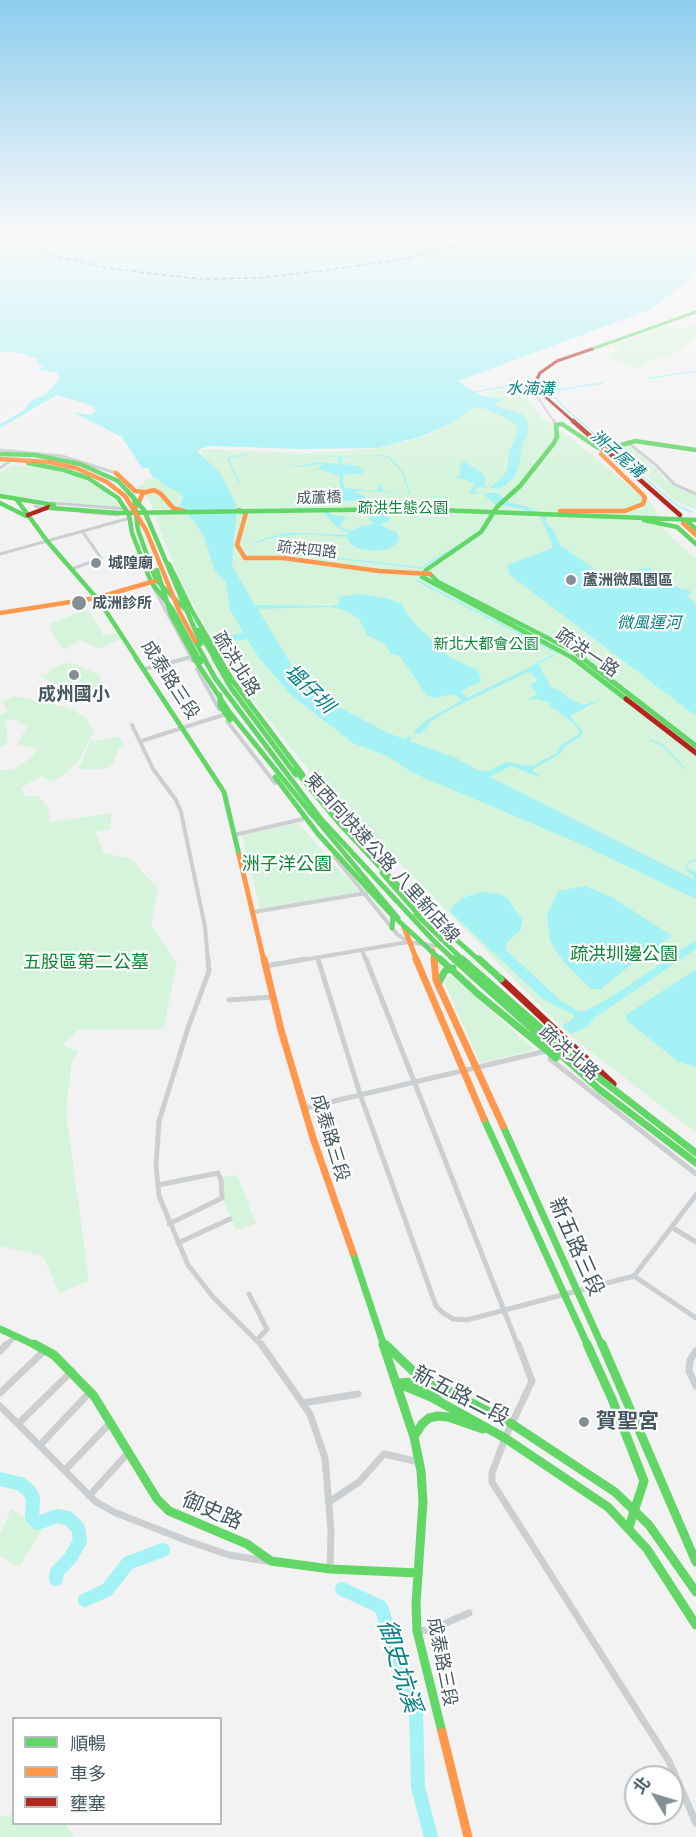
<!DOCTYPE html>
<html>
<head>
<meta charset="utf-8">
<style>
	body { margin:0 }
	#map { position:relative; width:696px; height:1837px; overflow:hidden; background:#f3f2f2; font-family:Quicksand,"Noto Sans TC",sans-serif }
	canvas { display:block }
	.legend { position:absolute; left:12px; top:1717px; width:210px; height:108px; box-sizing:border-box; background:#fff; border:2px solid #b5bdc0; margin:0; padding:8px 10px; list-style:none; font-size:18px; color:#465961 }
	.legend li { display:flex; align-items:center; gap:12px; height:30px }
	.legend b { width:30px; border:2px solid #b5bdc0 }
	.north { position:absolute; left:624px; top:1765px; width:60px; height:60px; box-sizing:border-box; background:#fff; border:2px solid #b5bdc0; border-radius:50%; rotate:308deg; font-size:16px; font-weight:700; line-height:24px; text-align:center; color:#465961 }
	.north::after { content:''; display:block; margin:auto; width:21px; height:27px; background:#838f94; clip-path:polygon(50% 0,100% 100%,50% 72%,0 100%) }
</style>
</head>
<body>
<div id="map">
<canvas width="696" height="1837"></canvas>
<ul class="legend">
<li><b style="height:8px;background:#63d668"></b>順暢</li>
<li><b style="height:8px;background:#ff974d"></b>車多</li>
<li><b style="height:8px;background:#b3261e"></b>壅塞</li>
</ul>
<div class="north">北</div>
</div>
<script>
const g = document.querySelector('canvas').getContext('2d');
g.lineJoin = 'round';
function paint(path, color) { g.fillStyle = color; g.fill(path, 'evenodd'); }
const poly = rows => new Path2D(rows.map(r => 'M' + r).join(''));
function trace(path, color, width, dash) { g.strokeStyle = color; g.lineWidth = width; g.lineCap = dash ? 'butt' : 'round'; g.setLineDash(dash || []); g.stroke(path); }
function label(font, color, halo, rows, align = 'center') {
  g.font = font + ' Quicksand,"Noto Sans TC",sans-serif'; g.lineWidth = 4.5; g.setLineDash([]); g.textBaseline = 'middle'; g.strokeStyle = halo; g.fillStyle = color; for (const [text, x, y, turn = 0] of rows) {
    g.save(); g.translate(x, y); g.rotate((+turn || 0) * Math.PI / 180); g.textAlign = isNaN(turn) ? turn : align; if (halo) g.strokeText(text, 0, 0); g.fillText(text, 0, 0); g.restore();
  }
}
paint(poly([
	[670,325,680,329,696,325,696,337,673,354,647,362,640,369,605,357,620,349,613,345],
	[517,389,520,396,530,402,540,416,565,435,565,433,653,505,664,530,696,559,696,1133,568,1034,403,866,335,803,248,694,230,660,210,635,178,577,149,499,136,487,145,483,144,480,162,476,204,458,200,449,308,453,373,449,428,436,473,407,490,410,503,399,481,393],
	[627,445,657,469,662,477,683,490,696,495,696,510,674,500,617,449],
	[13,465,53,469,85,478,104,490,122,508,7,496,0,493,0,473],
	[88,610,104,636,117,633,123,638,98,649,80,640,64,650,54,637,50,623],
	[67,663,75,664,99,675,101,683,89,692,78,694,40,676,44,674,47,675,53,668],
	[14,696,70,708,86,718,94,731,79,760,64,775,51,782,41,776,21,788,25,796,38,796,48,807,51,822,111,813,110,829,96,832,104,853,132,859,143,873,158,887,151,924,177,964,163,1029,78,1030,63,1046,79,1051,72,1061,66,1113,89,1281,59,1293,43,1256,0,1246,0,770,13,770,32,757,37,749,17,744,27,727,14,719,5,722,8,744,0,747,0,714,7,712,7,708,1,703],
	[120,737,125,745,118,750,114,762,105,769,79,769,90,741],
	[298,823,359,892,260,909,242,835],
	[452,976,535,1050,480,1063,445,984,447,978],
	[237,1175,256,1224,236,1230,223,1199,222,1177],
	[11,1509,43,1529,19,1567,0,1556,0,1535],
	[13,1814,14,1824,66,1824,74,1837,0,1837,0,1817]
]), '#d5f4db');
paint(poly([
	[0,237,696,237,696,269,689,279,652,309,458,381,482,396,504,399,494,405,523,415,526,419,529,429,521,450,519,466,515,476,501,489,480,487,473,490,479,494,468,493,476,484,461,478,453,480,460,475,459,471,462,468,458,466,464,461,482,473,486,480,484,485,489,488,503,477,507,469,510,449,517,436,517,427,508,419,489,410,474,407,449,424,423,436,377,448,299,449,213,446,202,448,197,451,220,473,237,506,232,566,255,605,332,606,339,604,338,598,343,596,359,594,389,599,402,604,411,620,449,657,478,670,481,681,461,691,467,698,538,663,551,687,562,692,573,701,584,705,601,699,570,716,583,731,581,736,564,747,560,754,535,768,533,771,540,776,539,777,511,766,490,777,693,879,695,877,685,869,687,868,696,872,696,899,576,842,413,773,387,756,353,743,291,695,260,659,247,639,220,643,219,639,243,632,230,610,226,582,214,569,204,537,196,523,180,506,183,498,182,494,164,485,156,477,153,478,148,468,142,468,122,437,72,412,91,415,96,411,93,406,57,395,0,428,0,424,24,410,32,400,45,395,60,378,56,372,38,370,43,367,36,363,38,359,21,353,0,352],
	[330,607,344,610,359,619,367,635,385,644,391,654,400,656,427,696,435,698,453,694,462,700,427,720,414,731,415,733,419,734,428,727,430,722,451,709,526,673,531,673,538,680,530,685,537,694,528,700,537,699,551,703,550,706,576,725,580,733,560,746,557,753,532,766,506,762,488,771,477,770,456,758,410,741,412,738,409,736,404,739,388,733,337,706,292,666,258,609],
	[377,455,342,457,342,464,359,466,365,471,364,473,343,475,344,488,376,491,380,483,378,478,383,491,409,493,357,491,355,493,365,496,364,499,346,501,337,499,335,496,340,489,339,475,320,470,309,472,318,469,321,464,300,467,284,464,302,466,315,462,339,464,338,457,288,458],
	[487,493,498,493,506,501,531,508,546,517,546,523,554,531,560,545,607,578,649,567,682,590,687,589,692,593,687,595,696,605,696,716,510,575,507,565,552,548,552,544,542,519,539,516,519,508,495,504,484,495],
	[327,511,333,515,344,516,345,519,340,524,342,528,350,531,362,526,375,524,368,518,380,511,391,519,380,525,398,533,399,541,389,549,373,551,357,548,351,544,347,537,301,534,271,538,247,546,265,538,288,533,300,533,348,535,349,533,337,527,325,514,324,512],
	[585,886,612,897,672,936,645,955,631,958,632,964,601,989,591,989,563,961,550,941,547,915,558,891],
	[481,892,500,894,509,899,512,906,523,919,520,931,507,942,505,949,561,1001,576,1010,585,1011,613,996,696,940,696,949,594,1018,587,1027,571,1034,562,1026,574,1018,574,1015,543,999,450,912,453,906,463,898],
	[696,969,696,1067,679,1062,627,1021,626,1015]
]), '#a5f2f6');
trace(poly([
	[649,378,696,371],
	[555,388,553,396,568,411,662,493,678,506,692,512],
	[476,392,507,386,563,389,603,383],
	[377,455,389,457,403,473,409,493],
	[239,484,228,458,246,454],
	[326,557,421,568,460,544],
	[416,580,557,653],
	[538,663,554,655],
	[650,740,663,745,684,768],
	[686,868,689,862,696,860]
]), '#a5f2f6', 1.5);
trace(poly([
	[0,1479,21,1484,30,1492,33,1499,32,1517,38,1523,57,1516,68,1518,78,1528,80,1541,71,1557,57,1572,56,1579],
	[342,1589,381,1607,416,1712,418,1787,431,1837],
	[85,1600,107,1590,128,1563,163,1550]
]), '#a5f2f6', 14);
trace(poly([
	[0,243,106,268,200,279,256,278,321,271,397,260,501,237]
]), '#058288', 1.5, [4.5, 3]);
trace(poly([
	[536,381,532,389,555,423]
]), '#cbcfd1', 2);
trace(poly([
	[554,421,556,425],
	[627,442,656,465,674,484,696,494],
	[0,450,62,456,116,473],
	[0,468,13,459],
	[52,503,127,509],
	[35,506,47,509],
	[82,512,118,515],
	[0,554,130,518],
	[72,569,101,558,82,531],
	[153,587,192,659],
	[182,659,190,657]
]), '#cbcfd1', 3);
trace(poly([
	[191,658,193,661],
	[145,669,188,658],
	[197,669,219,709],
	[227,721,275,783],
	[132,725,153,769,176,800,181,812,205,927,208,961],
	[141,741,223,715],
	[234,835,303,819],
	[333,855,397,934,408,942,436,946],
	[254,912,366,893],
	[362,950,366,961],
	[318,958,319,961],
	[297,961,408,942]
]), '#cbcfd1', 4);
trace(poly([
	[208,959,209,971,188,1028,159,1121,156,1165,159,1196,188,1265,213,1297,262,1346],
	[318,959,361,1097,436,1306,443,1313,453,1319,467,1320,634,1276,696,1195],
	[366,959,518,1346],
	[266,966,306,959],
	[229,1000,274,997],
	[550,1059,696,1174],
	[305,1108,542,1052],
	[158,1185,218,1173,221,1180,222,1198,169,1224],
	[673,1228,696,1242],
	[178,1243,230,1219],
	[634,1276,696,1318],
	[249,1294,267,1329,257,1340],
	[5,1346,16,1336]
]), '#cbcfd1', 5);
trace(poly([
	[261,1344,310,1414,325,1458,331,1531,330,1569],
	[518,1344,532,1381,505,1438,492,1473,492,1482,669,1761,696,1823],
	[0,1351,7,1344],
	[696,1351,690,1360,689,1371,696,1386],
	[0,1393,44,1351],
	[302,1403,358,1394],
	[0,1406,96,1502,116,1513,188,1541,229,1555,266,1561],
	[18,1424,72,1371],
	[40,1445,90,1392],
	[65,1470,111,1422],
	[89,1496,128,1453],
	[329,1502,359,1482,384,1454,419,1462],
	[418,1631,430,1630,469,1613]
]), '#cbcfd1', 7);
trace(poly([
	[592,349,696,312]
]), '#63d668', 3);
trace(poly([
	[556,425,557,437,554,443,520,486,497,507,481,532,426,570,422,577,575,659],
	[556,425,562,424,598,448],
	[604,450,635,441,696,450],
	[0,454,35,455,80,464,118,481,134,498,138,530,156,580,187,611],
	[28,463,64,470,88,478,118,498,129,515,132,533,151,582,173,610,199,659],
	[0,496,54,505],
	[17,500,47,541,100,602,137,659],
	[0,503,26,516],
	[644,520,677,527,696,544],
	[687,521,696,529],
	[169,564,192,611,220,659],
	[430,574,438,582,575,652,584,659],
	[198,630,215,659]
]), '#63d668', 4.5);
trace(poly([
	[136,658,224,792,239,855],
	[199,658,201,662],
	[214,658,231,688,296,775],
	[219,658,232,680,303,775],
	[573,658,626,699],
	[582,658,696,746],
	[220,695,220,706,230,720],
	[230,713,313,816],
	[311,813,398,918],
	[382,873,419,915],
	[392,928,393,915]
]), '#63d668', 5);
trace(poly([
	[438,984,445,971,453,968],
	[484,1119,588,1346],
	[503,1126,602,1346],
	[353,1253,384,1346],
	[0,1329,37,1346]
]), '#63d668', 7);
trace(poly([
	[34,1344,54,1355,94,1396,157,1499,169,1511,247,1544,271,1561,330,1569,418,1573],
	[383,1344,414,1437,421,1471,423,1502,416,1604,417,1631,442,1732],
	[587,1344,612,1399,644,1481,629,1527],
	[602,1344,696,1562],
	[386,1345,415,1373,461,1397],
	[397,1383,431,1397,505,1438,608,1507,647,1549,696,1625],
	[398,1383,414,1382,474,1404,512,1424,615,1492,649,1525,696,1592],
	[414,1437,422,1424,429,1418,438,1416,448,1417,483,1429]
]), '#63d668', 9);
trace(poly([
	[116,473,135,491,144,492],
	[137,506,143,493,154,490,161,494,173,508,184,511],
	[239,510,246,513,237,545,245,558,283,558,379,571,430,574],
	[560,511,625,511,643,504,645,498,643,495,601,454,604,450],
	[683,523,696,535],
	[0,613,96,598,155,581]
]), '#ff974d', 4.5);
trace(poly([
	[239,855,264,961],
	[404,927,417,961],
	[433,951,434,961]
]), '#ff974d', 5);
trace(poly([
	[264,959,281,1030,313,1138,353,1253],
	[416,959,484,1119],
	[434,959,436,980,503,1126]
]), '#ff974d', 7);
trace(poly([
	[442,1732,468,1837]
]), '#ff974d', 9);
trace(poly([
	[575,423,540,392,536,381,540,373,557,361,592,349]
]), '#b3261e', 3);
trace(poly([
	[573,421,680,515],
	[28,515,49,507]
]), '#b3261e', 4.5);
trace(poly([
	[626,699,696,753]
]), '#b3261e', 5);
trace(poly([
	[501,979,613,1084]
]), '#b3261e', 7);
trace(poly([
	[130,494,144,510,201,644],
	[51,508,118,513,411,509,696,520],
	[157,570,171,615,195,659],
	[195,641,205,659]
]), '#63d668', 4.5);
trace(poly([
	[194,658,230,713],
	[204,658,215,678,321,819,431,938,455,961],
	[295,770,338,822,379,866,425,912,480,961],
	[275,777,318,834,390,913,442,961],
	[416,914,464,961]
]), '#63d668', 5);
trace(poly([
	[440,959,478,994,556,1058],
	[454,959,600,1090,696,1163],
	[462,959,585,1067,696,1153],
	[479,959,501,979]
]), '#63d668', 7);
trace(poly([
	[0,459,49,462,76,468,107,482,125,496,146,530,180,613,195,641]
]), '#ff974d', 4.5);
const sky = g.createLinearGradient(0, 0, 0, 494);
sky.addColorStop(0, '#8dcdee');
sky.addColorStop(0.48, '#faf9f9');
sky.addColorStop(1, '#faf9f900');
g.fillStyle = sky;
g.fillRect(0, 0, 696, 494);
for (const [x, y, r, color] of [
	[96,563,6,"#838f94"],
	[571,580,6,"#838f94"],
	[79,603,8,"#838f94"],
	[74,675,6,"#838f94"],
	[584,1422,6,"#838f94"]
]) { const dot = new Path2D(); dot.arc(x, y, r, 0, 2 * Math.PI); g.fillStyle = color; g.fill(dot); trace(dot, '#fff', 2); }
label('15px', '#465961', '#fff', [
	["成蘆橋",319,498,-1],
	["疏洪四路",307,550,6]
]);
label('15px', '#0c8835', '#fff', [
	["疏洪生態公園",403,508],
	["新北大都會公園",486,644]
]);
label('bold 15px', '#465961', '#fff', [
	["城隍廟",108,563],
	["蘆洲微風園區",583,580],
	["成洲診所",92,603]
], 'left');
label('italic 16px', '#058288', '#fff', [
	["水湳溝",530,389,1],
	["洲子尾溝",617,454,41],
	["微風運河",649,623]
]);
label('18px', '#465961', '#fff', [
	["疏洪一路",587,653,34],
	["疏洪北路",236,664,58],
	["成泰路三段",170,680,57],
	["東西向快速公路 八里新店線",382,858,48],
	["疏洪北路",569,1053,41],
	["成泰路三段",330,1138,73],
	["成泰路三段",442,1662,79]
]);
label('bold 18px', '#465961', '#fff', [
	["成州國小",74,695]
]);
label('18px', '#0c8835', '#fff', [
	["洲子洋公園",287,865],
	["疏洪圳邊公園",624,955],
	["五股區第二公墓",86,963]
]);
label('italic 20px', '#058288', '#fff', [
	["塭仔圳",309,689,44]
]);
label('21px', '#465961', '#fff', [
	["新五路三段",576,1247,66],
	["新五路二段",461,1396,27],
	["御史路",212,1511,23]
]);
label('bold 21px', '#465961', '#fff', [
	["賀聖宮",596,1422]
], 'left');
label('italic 24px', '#058288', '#fff', [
	["御史坑溪",399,1666,73]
]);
</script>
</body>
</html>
